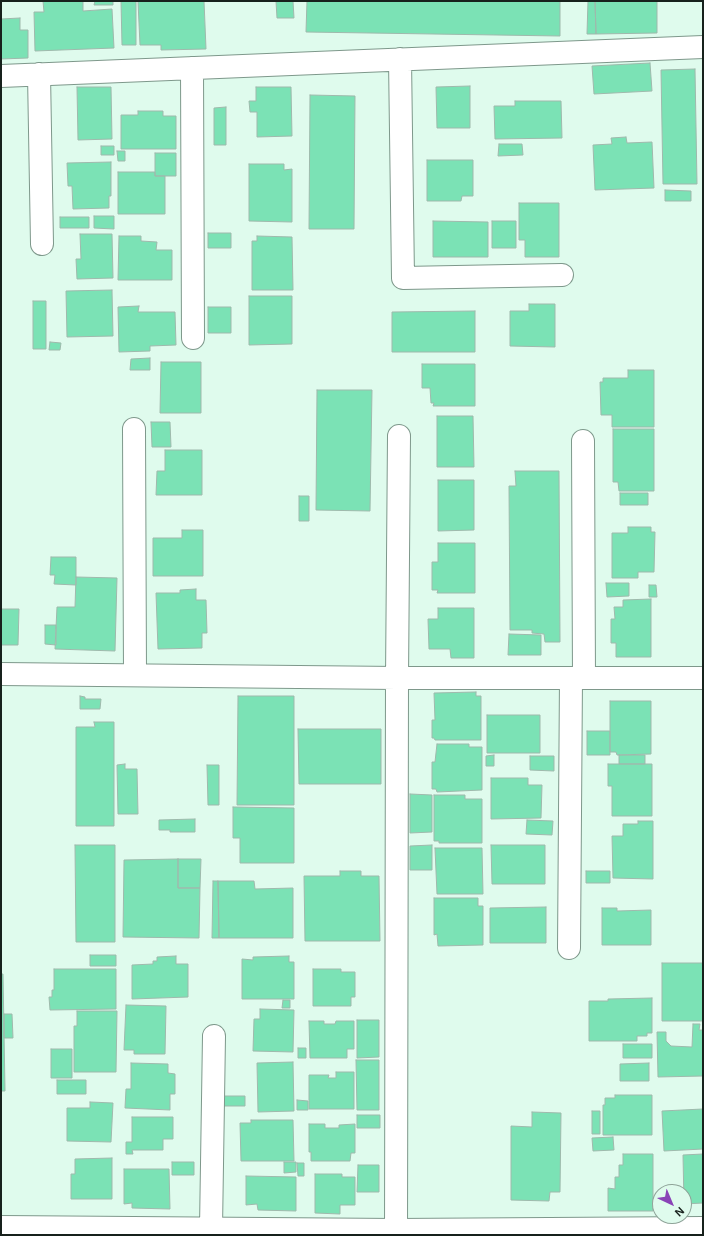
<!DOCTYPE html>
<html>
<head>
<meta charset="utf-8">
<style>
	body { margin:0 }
	#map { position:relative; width:704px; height:1236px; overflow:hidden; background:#dffbed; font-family:Helvetica,sans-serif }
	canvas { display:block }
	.frame { position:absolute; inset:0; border:2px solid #17211c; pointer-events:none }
	.north { position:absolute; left:652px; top:1184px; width:40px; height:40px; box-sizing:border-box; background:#dffbed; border:1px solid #8fa499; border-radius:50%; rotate:136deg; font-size:11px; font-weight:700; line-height:16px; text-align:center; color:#17211c }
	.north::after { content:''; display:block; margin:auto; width:14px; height:18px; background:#8a44b7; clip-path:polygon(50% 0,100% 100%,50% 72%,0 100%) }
</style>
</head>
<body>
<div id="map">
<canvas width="704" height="1236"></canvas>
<div class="frame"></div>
<div class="north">N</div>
</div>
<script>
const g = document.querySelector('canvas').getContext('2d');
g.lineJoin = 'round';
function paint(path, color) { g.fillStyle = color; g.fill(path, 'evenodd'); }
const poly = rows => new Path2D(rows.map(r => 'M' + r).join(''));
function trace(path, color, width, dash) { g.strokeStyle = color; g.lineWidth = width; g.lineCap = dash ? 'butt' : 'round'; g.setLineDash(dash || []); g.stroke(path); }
const building = poly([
	[43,1,83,1,83,11,112,9,114,48,35,51,34,12,44,12,43,1],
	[95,1,113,1,113,5,94,5,95,1],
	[121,1,136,1,136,45,122,45,121,1],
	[138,1,204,1,206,49,161,50,161,45,140,45,138,1],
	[276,1,293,1,294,18,277,18,276,1],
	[307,1,560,1,560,36,306,32,307,1],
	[588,1,595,1,596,34,587,34,588,1],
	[595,1,657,1,657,33,596,34,595,1],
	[20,18,20,30,28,30,28,58,1,59,1,19,20,18],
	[650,63,652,91,594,94,592,66,650,63],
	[695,69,697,184,663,184,661,70,695,69],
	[470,86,470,128,437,128,436,87,470,86],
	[77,87,111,87,112,139,78,140,77,87],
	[256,87,291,87,292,136,257,137,257,112,250,112,249,101,256,101,256,87],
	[310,95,355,96,354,229,309,229,310,95],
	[515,101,561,101,562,138,495,139,494,106,515,106,515,101],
	[226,107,226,145,214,145,214,108,226,107],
	[138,111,163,111,163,116,176,116,176,149,121,149,121,115,138,115,138,111],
	[626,137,627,143,652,142,654,188,595,190,593,145,612,144,611,138,626,137],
	[499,144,522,144,523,155,498,156,499,144],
	[101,146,114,146,114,155,101,155,101,146],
	[117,151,125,151,125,161,118,161,117,151],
	[155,153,176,153,176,176,155,176,155,153],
	[427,160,473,160,473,196,462,196,461,201,427,201,427,160],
	[111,162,111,196,109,196,109,208,73,209,72,186,68,186,67,163,111,162],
	[249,164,284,164,284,170,292,169,292,222,249,221,249,164],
	[118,172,155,172,155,176,165,176,165,214,118,214,118,172],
	[665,190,691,191,691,201,665,201,665,190],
	[519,203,559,203,559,257,525,257,525,240,519,240,519,203],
	[94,216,114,216,114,229,94,228,94,216],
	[60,217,89,217,89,228,60,228,60,217],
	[433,221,488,222,488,257,433,257,433,221],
	[492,221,516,221,516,248,492,248,492,221],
	[208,233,231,233,231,248,208,248,208,233],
	[80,234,112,234,113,278,77,279,76,259,81,259,80,234],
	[119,236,141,236,141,241,157,242,156,250,172,250,172,280,118,280,119,236],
	[257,236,292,237,293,290,252,290,252,241,257,241,257,236],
	[112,290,113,336,67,337,66,291,112,290],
	[249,296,292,296,292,344,249,345,249,296],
	[33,301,46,301,46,349,33,349,33,301],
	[529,304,555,304,555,347,510,346,510,311,529,311,529,304],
	[139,306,138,312,175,312,176,345,150,346,150,351,119,352,118,307,139,306],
	[208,307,231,307,231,333,208,333,208,307],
	[475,311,475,352,392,352,392,312,475,311],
	[50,342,61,343,60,350,49,350,50,342],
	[150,358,150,370,130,370,131,359,150,358],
	[161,362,201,362,201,413,160,413,161,362],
	[422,364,475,364,475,406,433,406,434,403,431,403,430,388,422,388,422,364],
	[628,370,654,370,654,427,612,427,612,415,601,415,600,382,603,382,603,378,628,378,628,370],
	[317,390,372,390,370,511,316,510,317,390],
	[437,416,473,416,474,467,437,467,437,416],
	[151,422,170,422,171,447,152,447,151,422],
	[613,429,654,429,654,491,619,491,618,482,613,482,613,429],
	[165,450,202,450,202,495,156,495,157,471,165,471,165,450],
	[515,471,559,471,560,642,545,642,544,634,532,633,532,630,510,630,509,486,516,486,515,471],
	[438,480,474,480,474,530,438,531,438,480],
	[620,493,648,493,648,505,620,505,620,493],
	[299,496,309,496,309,521,299,521,299,496],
	[628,527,651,527,651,532,655,532,654,572,638,572,638,578,612,578,612,533,628,533,628,527],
	[182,530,203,530,203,576,153,576,153,538,182,538,182,530],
	[438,543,475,543,475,593,437,593,438,590,432,590,432,562,438,562,438,543],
	[51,557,76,557,76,585,54,584,55,575,50,575,51,557],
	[76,577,117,578,115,651,55,649,57,607,75,607,76,577],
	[606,583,629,583,629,596,607,597,606,583],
	[649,585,656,585,657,597,649,597,649,585],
	[196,589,196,600,206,600,207,633,202,633,202,648,158,649,156,593,180,593,180,590,196,589],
	[651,599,651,657,616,657,616,643,611,643,611,619,615,619,614,607,623,607,623,600,651,599],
	[438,608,474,608,474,658,451,658,450,649,429,649,428,619,438,619,438,608],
	[1,609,19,609,18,645,1,645,1,609],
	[45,625,56,625,56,645,45,644,45,625],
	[509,634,541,635,541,655,508,655,509,634],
	[476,692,476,696,481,696,481,740,435,740,434,738,432,738,432,720,435,720,434,693,476,692],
	[80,696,85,697,85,699,101,699,100,709,80,709,80,696],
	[238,696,294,696,294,805,237,805,238,696],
	[610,701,651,701,651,754,617,755,616,752,610,752,610,701],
	[487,715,540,715,540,753,487,753,487,715],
	[94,722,114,722,114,826,76,826,76,727,95,727,94,722],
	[298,729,381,729,381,784,299,784,298,729],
	[587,731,610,731,610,755,587,755,587,731],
	[437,744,469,744,469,747,482,747,482,790,437,792,436,789,432,789,432,762,435,762,437,744],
	[494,755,494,766,486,766,486,756,494,755],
	[619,755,645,755,645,764,619,764,619,755],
	[530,756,554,756,554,771,530,770,530,756],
	[125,764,125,769,137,769,138,814,118,814,117,765,125,764],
	[608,764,652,764,652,816,612,816,612,786,608,786,608,764],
	[207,765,219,765,219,805,208,805,207,765],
	[491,778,528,778,528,785,542,785,541,818,491,819,491,778],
	[410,794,432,795,432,832,410,833,410,794],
	[434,795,465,795,465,799,482,799,482,843,439,843,439,841,434,841,434,795],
	[233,807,294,808,294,863,240,863,240,838,233,838,233,807],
	[195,819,195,832,170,832,170,830,159,830,159,820,195,819],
	[527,820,553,821,552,835,526,834,527,820],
	[638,821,653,821,653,879,613,878,612,836,623,836,623,824,638,824,638,821],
	[75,845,115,845,115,942,76,942,75,845],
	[432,845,432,870,410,870,410,846,432,845],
	[491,845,545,845,545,884,492,884,491,845],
	[435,848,482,848,483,894,437,894,435,848],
	[178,859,178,888,200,888,199,938,123,937,124,860,178,859],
	[178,859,201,859,200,888,178,888,178,859],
	[340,871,361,871,361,876,379,876,380,941,305,941,304,876,340,876,340,871],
	[586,871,610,871,610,883,586,883,586,871],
	[213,881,218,881,219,938,212,938,213,881],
	[218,881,254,881,255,889,293,888,293,938,219,938,218,881],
	[434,898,478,898,478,906,483,906,483,945,438,946,437,934,434,935,434,898],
	[546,907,546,943,490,943,490,908,546,907],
	[602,908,617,908,617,911,651,910,651,945,602,945,602,908],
	[90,955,116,955,116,966,90,966,90,955],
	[176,956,176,964,188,964,188,997,132,999,132,965,153,964,153,961,157,961,157,957,176,956],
	[289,956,289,962,294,962,294,999,242,999,242,959,253,960,253,957,289,956],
	[662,963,703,963,703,1021,662,1021,662,963],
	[54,969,116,969,116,1009,50,1010,49,997,52,997,52,990,54,990,54,969],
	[313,969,341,969,341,972,355,972,355,997,351,997,351,1006,313,1006,313,969],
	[1,974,3,974,5,1091,1,1091,1,974],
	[652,998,652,1033,647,1033,647,1036,637,1036,637,1041,589,1041,589,1001,608,1001,608,999,652,998],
	[283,1000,290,1000,290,1008,282,1008,283,1000],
	[126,1005,166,1006,165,1054,134,1054,134,1050,124,1050,126,1005],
	[260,1009,294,1010,293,1052,253,1051,254,1019,260,1019,260,1009],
	[77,1011,117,1011,116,1072,74,1072,74,1026,77,1026,77,1011],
	[4,1014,12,1014,13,1038,4,1038,4,1014],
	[357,1020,379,1020,379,1057,357,1058,357,1020],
	[309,1021,324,1021,324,1024,335,1024,336,1021,354,1021,354,1049,347,1049,347,1058,310,1058,309,1021],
	[693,1024,700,1024,699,1030,703,1030,703,1076,658,1077,657,1032,666,1032,666,1041,671,1046,692,1047,693,1024],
	[623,1044,652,1044,652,1058,623,1058,623,1044],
	[298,1048,306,1048,306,1058,298,1058,298,1048],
	[51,1049,72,1049,72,1078,51,1078,51,1049],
	[356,1060,379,1060,379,1110,357,1110,356,1060],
	[293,1062,294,1111,258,1112,257,1063,293,1062],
	[131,1063,168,1064,168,1073,175,1074,175,1094,170,1094,170,1110,125,1108,126,1089,131,1089,131,1063],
	[649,1063,649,1081,620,1081,620,1064,649,1063],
	[336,1072,354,1072,354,1109,309,1109,309,1075,329,1075,328,1078,336,1078,336,1072],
	[57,1080,86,1080,86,1094,57,1094,57,1080],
	[615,1095,652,1095,652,1135,603,1135,603,1105,605,1105,605,1098,615,1098,615,1095],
	[221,1096,245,1096,245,1106,222,1106,221,1096],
	[297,1100,308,1101,308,1110,297,1110,297,1100],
	[90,1102,113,1103,111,1142,67,1141,67,1108,90,1108,90,1102],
	[703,1109,703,1149,664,1151,662,1111,703,1109],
	[592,1111,600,1111,600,1134,592,1134,592,1111],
	[532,1112,561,1113,560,1192,550,1192,549,1201,511,1200,511,1126,532,1127,532,1112],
	[357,1115,380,1115,380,1128,357,1128,357,1115],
	[132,1117,173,1117,173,1139,163,1139,163,1150,132,1150,133,1154,126,1154,126,1142,132,1142,132,1117],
	[251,1120,293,1120,294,1161,241,1161,240,1123,251,1123,251,1120],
	[309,1124,325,1124,325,1128,339,1128,339,1125,355,1124,355,1153,351,1153,350,1161,311,1161,311,1152,309,1152,309,1124],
	[613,1137,614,1150,593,1151,592,1138,613,1137],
	[623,1154,653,1154,653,1211,608,1211,608,1188,615,1189,615,1177,619,1177,619,1165,623,1165,623,1154],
	[703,1154,703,1203,684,1204,683,1155,703,1154],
	[112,1158,112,1199,71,1199,71,1174,75,1174,75,1159,112,1158],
	[172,1162,194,1162,194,1175,172,1175,172,1162],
	[284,1162,296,1162,296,1172,284,1173,284,1162],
	[297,1163,304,1163,304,1176,298,1176,297,1163],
	[358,1165,379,1165,379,1192,357,1192,358,1165],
	[124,1169,169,1169,170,1209,132,1208,132,1203,124,1204,124,1169],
	[315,1174,342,1174,342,1177,355,1177,355,1205,340,1205,340,1214,315,1213,315,1174],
	[246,1176,296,1177,296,1211,258,1210,257,1204,246,1205,246,1176]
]);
paint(building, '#7be2b5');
trace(building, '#9fb9ac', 1);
const street = poly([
	[400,59,403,278,562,275],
	[192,68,193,338],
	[39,74,42,244],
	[1,76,703,47],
	[134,429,135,674],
	[583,441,584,678],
	[1,674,397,678,703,678],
	[569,948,571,678],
	[1,1227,396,1230,703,1228],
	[211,1228,214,1036],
	[396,1235,397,678,399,436]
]);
trace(street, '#7e988b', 24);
trace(street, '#fff', 22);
</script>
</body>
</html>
